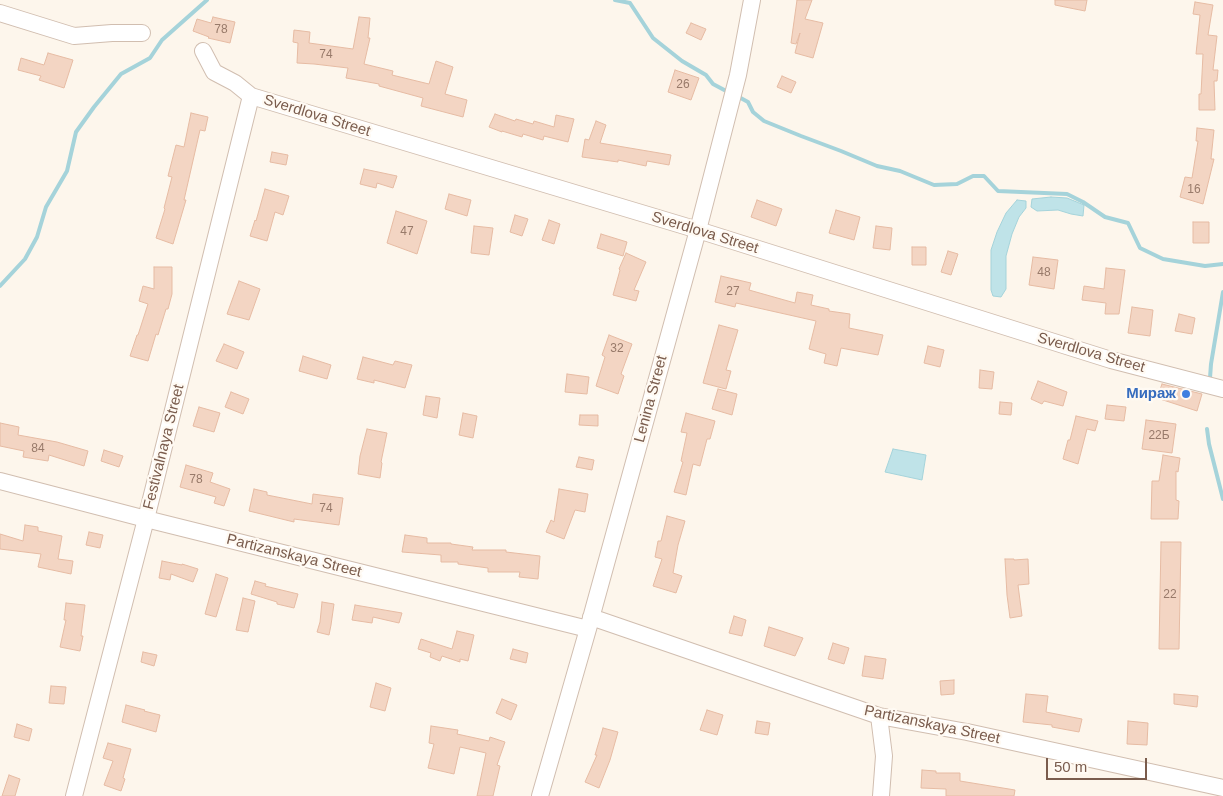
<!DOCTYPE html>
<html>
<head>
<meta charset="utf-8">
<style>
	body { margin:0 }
	#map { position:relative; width:1223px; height:796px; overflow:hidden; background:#fdf6ec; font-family:Arial,sans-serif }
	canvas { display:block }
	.scale { position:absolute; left:1046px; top:758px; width:101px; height:22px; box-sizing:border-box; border:2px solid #7a5c4d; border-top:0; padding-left:6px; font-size:15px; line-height:18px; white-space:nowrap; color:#7a5c4d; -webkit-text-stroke:4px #fffaf3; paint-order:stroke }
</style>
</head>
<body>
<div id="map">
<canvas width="1223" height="796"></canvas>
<div class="scale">50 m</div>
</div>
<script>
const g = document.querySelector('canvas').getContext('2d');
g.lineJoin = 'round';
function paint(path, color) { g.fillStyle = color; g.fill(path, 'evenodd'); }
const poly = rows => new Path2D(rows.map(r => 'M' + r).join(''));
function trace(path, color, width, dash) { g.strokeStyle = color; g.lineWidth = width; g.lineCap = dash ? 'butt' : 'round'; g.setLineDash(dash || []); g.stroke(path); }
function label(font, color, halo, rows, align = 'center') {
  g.font = font + ' Arial,sans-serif'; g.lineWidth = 4.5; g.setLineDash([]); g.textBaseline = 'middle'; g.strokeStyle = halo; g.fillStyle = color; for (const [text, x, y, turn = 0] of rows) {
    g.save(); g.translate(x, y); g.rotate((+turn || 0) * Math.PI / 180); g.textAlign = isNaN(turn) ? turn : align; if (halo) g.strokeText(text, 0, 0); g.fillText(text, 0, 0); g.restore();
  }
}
const water = poly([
	[1051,197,1067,198,1084,205,1083,216,1071,214,1058,210,1037,211,1031,207,1032,199,1051,197],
	[1017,200,1026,201,1026,208,1019,217,1012,234,1006,256,1006,289,1001,297,993,296,991,290,991,250,997,232,1006,213,1017,200],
	[893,449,926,455,922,480,885,472,893,449]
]);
paint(water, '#bfe3e8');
trace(water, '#a5d3da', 1);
trace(poly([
	[615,0,630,3,653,38,682,61,706,75,713,84,728,92],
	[737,96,748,102,753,112,764,121,801,136,841,151,877,166,900,171,934,185,957,184,973,176,984,176,998,191,1067,194,1083,202,1105,217,1128,223,1140,248,1163,259,1205,266,1223,264],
	[0,286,25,259,37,237,46,207,67,171,76,132,94,107,121,74,150,58,162,40,207,0],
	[1210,378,1211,364,1223,292],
	[1207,429,1209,444,1223,499]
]), '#a5d3da', 4);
const building = poly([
	[797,0,812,0,805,19,823,23,813,58,795,53,800,33,796,44,791,43,797,0],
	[1055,0,1087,0,1085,11,1055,5,1055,0],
	[1195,2,1213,5,1208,35,1217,36,1213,70,1218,70,1217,81,1214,81,1215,110,1199,110,1199,94,1201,94,1203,54,1196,54,1200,15,1193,14,1195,2],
	[213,17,235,22,230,43,208,38,209,37,193,31,197,19,211,23,213,17],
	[359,17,370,18,368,38,370,38,364,64,393,71,392,75,429,84,436,61,453,67,445,94,467,100,463,117,421,106,423,98,379,86,379,84,346,78,348,68,314,64,297,63,298,43,293,42,294,30,310,32,309,43,353,49,359,17],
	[691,23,706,29,701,40,686,33,691,23],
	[48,53,73,60,64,88,39,80,41,76,18,70,21,58,44,65,48,53],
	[675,70,699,78,691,100,668,92,675,70],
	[782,76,796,82,791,93,777,87,782,76],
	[191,113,208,117,205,131,200,130,184,200,186,200,173,244,156,238,165,209,164,208,172,177,168,176,176,145,184,147,191,113],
	[495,114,515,121,516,119,533,124,534,121,554,127,556,115,574,119,568,142,544,136,543,140,523,134,522,137,502,131,502,132,489,127,495,114],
	[596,121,606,125,600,143,671,155,669,165,647,161,646,166,618,160,618,162,582,157,585,139,589,140,596,121],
	[1197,128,1214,130,1211,159,1214,159,1203,204,1180,197,1185,177,1192,178,1198,141,1196,141,1197,128],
	[272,152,288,155,286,165,270,162,272,152],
	[364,169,397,176,393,188,377,183,376,188,360,184,364,169],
	[265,189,289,196,283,215,275,212,267,241,250,236,255,220,256,221,265,189],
	[449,194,471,200,467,216,445,209,449,194],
	[757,200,782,209,776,226,751,217,757,200],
	[836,210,860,217,854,240,829,233,836,210],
	[396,211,427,221,417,254,387,243,396,211],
	[515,215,528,219,522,236,510,232,515,215],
	[549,220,560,224,554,244,542,240,549,220],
	[1193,222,1209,222,1209,243,1193,243,1193,222],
	[474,226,493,228,489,255,471,253,474,226],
	[876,226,892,228,890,250,873,248,876,226],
	[601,234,627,242,623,256,597,248,601,234],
	[912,247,926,247,926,265,912,265,912,247],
	[948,251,958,254,951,275,941,272,948,251],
	[626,253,646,262,634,290,639,291,636,301,613,295,620,270,619,269,626,253],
	[1033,257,1058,260,1054,289,1029,285,1033,257],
	[154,267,172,267,172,294,168,309,166,309,158,335,156,334,148,361,130,356,137,335,138,335,148,304,139,301,143,286,154,289,154,267],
	[1106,268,1125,270,1119,314,1105,314,1106,303,1082,300,1084,286,1104,289,1106,268],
	[721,276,751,283,749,290,795,303,797,292,813,295,811,305,829,309,829,311,850,314,849,328,883,335,878,355,841,348,837,366,824,363,826,354,809,349,816,321,736,303,735,307,715,302,721,276],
	[239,281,260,289,249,320,227,314,239,281],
	[1132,307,1153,310,1150,336,1128,333,1132,307],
	[1179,314,1195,318,1192,334,1175,331,1179,314],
	[719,325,738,330,726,370,731,371,726,389,703,383,719,325],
	[609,335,632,344,621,374,624,376,618,394,596,386,605,357,602,355,609,335],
	[224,344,244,352,237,369,216,361,224,344],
	[928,346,944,350,940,367,924,363,928,346],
	[303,356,331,365,327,379,299,371,303,356],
	[363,357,393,365,395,361,412,365,405,388,374,380,374,383,357,379,363,357],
	[980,370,994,372,992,389,979,388,980,370],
	[567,374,589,377,587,394,565,392,567,374],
	[1038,381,1067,392,1063,406,1044,401,1042,404,1031,399,1038,381],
	[1162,384,1202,394,1197,411,1157,398,1162,384],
	[718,389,737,394,732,415,712,409,718,389],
	[231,392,249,399,243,414,225,407,231,392],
	[426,396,440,398,437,418,423,415,426,396],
	[1000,402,1012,403,1011,415,999,414,1000,402],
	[1107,405,1126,407,1124,421,1105,419,1107,405],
	[199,407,220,413,214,432,193,426,199,407],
	[463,413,477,416,473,438,459,435,463,413],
	[686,413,715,421,710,439,707,439,700,466,693,464,686,495,674,492,683,462,681,461,687,433,681,432,686,413],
	[580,415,598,415,598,426,579,425,580,415],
	[1076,416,1098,421,1095,431,1087,429,1078,464,1063,459,1068,440,1070,440,1076,416],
	[1146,420,1176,424,1172,453,1142,449,1146,420],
	[0,423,19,427,18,435,57,442,88,451,84,466,49,455,48,461,23,457,24,451,0,446,0,423],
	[367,429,387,433,381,462,382,463,380,478,358,474,360,456,367,429],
	[104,450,123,456,119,467,101,461,104,450],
	[1163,455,1180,458,1178,472,1176,471,1176,500,1179,501,1178,519,1151,519,1152,481,1159,481,1163,455],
	[579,457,594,460,592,470,576,467,579,457],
	[186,465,213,473,210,482,230,489,224,506,214,503,216,497,180,487,186,465],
	[254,489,267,492,267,495,312,504,313,494,343,498,339,525,294,519,294,522,249,511,254,489],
	[559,489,588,494,585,512,575,510,564,539,546,532,551,520,554,522,559,489],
	[667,516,685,521,678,545,673,573,682,576,676,593,653,586,662,559,655,557,658,541,661,541,667,516],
	[25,525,38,527,38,531,62,536,58,559,73,561,71,574,38,567,41,554,0,549,0,534,23,541,25,525],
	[89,532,103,535,100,548,86,545,89,532],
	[405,535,427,538,427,543,451,543,451,544,473,547,472,550,506,550,506,552,540,556,538,579,519,577,520,572,488,572,488,568,458,564,458,562,441,562,441,555,402,552,405,535],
	[1161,542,1181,542,1179,649,1159,649,1161,542],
	[1005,559,1014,559,1014,560,1028,559,1029,584,1018,585,1022,616,1010,618,1007,595,1005,559],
	[162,561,182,565,182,564,198,569,193,582,171,574,170,580,159,578,162,561],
	[216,574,228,578,216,617,205,614,216,574],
	[255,581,266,584,265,586,298,594,294,608,277,604,277,602,251,594,255,581],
	[243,598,255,601,248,632,236,630,243,598],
	[322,602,334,604,331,625,329,635,317,632,320,622,322,602],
	[66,603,85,605,81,636,83,636,80,651,60,647,66,620,64,620,66,603],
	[355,605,402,613,399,623,373,617,372,623,352,620,355,605],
	[734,616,746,620,742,636,729,633,734,616],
	[769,627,803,638,795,656,764,646,769,627],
	[457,631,474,635,468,661,460,659,460,662,442,656,440,661,430,657,431,653,418,649,421,639,452,649,457,631],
	[833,643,849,648,844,664,828,659,833,643],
	[513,649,528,653,526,663,510,659,513,649],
	[143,652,157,655,154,666,141,662,143,652],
	[865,656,886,659,883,679,862,676,865,656],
	[954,680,954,694,941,695,940,681,954,680],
	[376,683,391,688,385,711,370,707,376,683],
	[51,686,66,687,64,704,49,703,51,686],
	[1026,694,1048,696,1046,712,1082,719,1079,732,1052,727,1052,725,1023,722,1026,694],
	[1174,694,1198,696,1197,707,1174,704,1174,694],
	[502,699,517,705,511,720,496,713,502,699],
	[126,705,145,710,144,711,160,715,156,732,122,722,126,705],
	[707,710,723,715,717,735,700,730,707,710],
	[757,721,770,723,768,735,755,733,757,721],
	[1128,721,1148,723,1147,745,1127,744,1128,721],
	[17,724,32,729,29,741,14,737,17,724],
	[431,726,458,730,457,734,489,741,490,737,505,742,497,765,500,766,493,796,477,796,486,753,460,747,454,774,428,768,434,744,429,743,431,726],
	[603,728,618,732,610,760,599,788,585,782,597,755,595,755,603,728],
	[108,743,131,749,123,778,125,779,121,791,104,785,113,761,103,758,108,743],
	[922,770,936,771,936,773,960,773,960,781,1015,790,1014,796,946,796,946,789,921,788,922,770],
	[9,775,20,779,15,796,2,796,9,775]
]);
paint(building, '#f3d5c3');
trace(building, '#e6bba3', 1);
const minor = poly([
	[0,13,74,36,112,33,142,33],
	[203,51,214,72,235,83,251,96,698,230,1111,360,1223,389],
	[0,481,146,519,588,629],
	[591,617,879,716,967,732,1223,788],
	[879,716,884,756,881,796],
	[74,796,146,519,251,96],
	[540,796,588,629,698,230,738,75,752,0]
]);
trace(minor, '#d1beb0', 18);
trace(minor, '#fff', 16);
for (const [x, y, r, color] of [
	[1186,394,5,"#3f7fe0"]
]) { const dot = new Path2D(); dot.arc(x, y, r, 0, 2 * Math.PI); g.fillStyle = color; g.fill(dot); trace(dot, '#fffaf3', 2); }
label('12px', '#987a6a', null, [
	["78",221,30],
	["74",326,55],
	["26",683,85],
	["16",1194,190],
	["47",407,232],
	["48",1044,273],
	["27",733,292],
	["32",617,349],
	["22Б",1159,436],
	["84",38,449],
	["78",196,480],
	["74",326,509],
	["22",1170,595]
]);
label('15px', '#7a5c4d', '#fffaf3', [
	["Sverdlova Street",317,116,17],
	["Sverdlova Street",705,233,17],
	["Sverdlova Street",1091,353,16],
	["Lenina Street",651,399,-75],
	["Festivalnaya Street",164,447,-76],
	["Partizanskaya Street",294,556,14],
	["Partizanskaya Street",932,725,12]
]);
label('bold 15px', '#366cbe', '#fffaf3', [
	["Мираж",1176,394]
], 'right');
</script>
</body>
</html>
